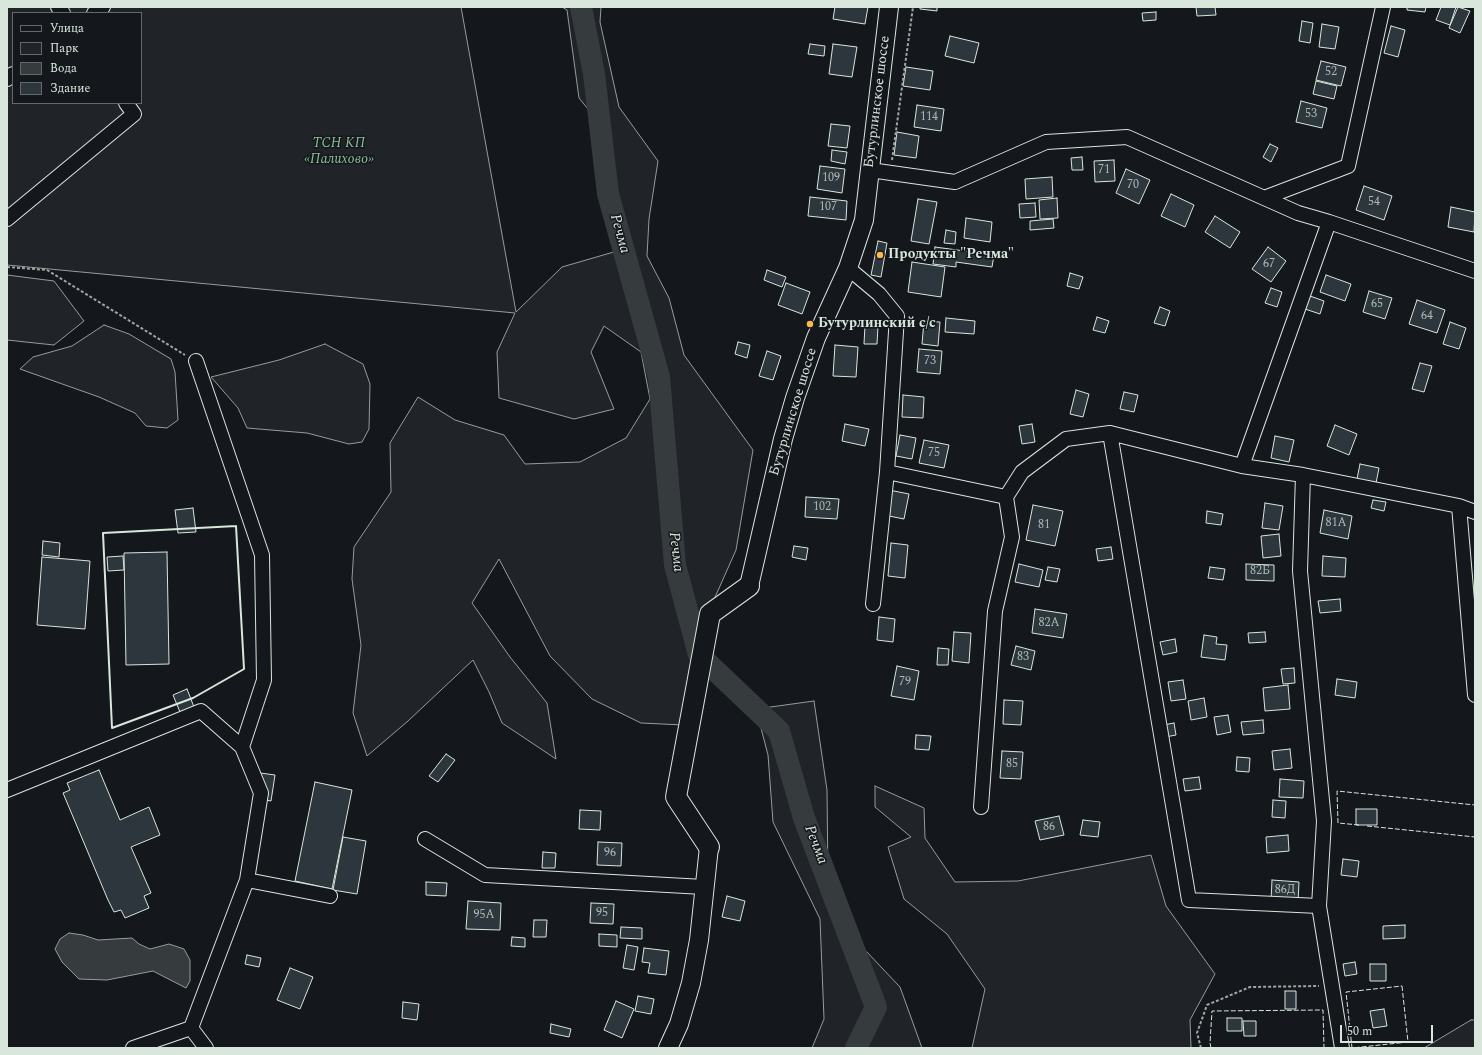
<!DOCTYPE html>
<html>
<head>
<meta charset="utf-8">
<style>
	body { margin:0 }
	#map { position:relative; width:1482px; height:1055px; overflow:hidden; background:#14181c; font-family:Spectral,serif }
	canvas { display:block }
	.frame { position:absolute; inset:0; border:8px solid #d8e6dc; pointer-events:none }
	.legend { position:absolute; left:12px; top:12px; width:130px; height:92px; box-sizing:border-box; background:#14181c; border:1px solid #626a69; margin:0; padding:5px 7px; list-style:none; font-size:12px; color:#d8e6dc }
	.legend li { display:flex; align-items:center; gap:8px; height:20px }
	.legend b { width:20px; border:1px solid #626a69 }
	.scale { position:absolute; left:1340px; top:1025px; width:93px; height:18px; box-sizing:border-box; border:2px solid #d8e6dc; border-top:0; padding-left:5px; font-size:12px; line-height:14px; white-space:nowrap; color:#d8e6dc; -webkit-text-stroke:3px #14181c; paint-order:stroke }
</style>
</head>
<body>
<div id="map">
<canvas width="1482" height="1055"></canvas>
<div class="frame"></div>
<ul class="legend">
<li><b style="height:5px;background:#14181c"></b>Улица</li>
<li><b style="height:11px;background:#202428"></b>Парк</li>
<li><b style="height:11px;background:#363b3e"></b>Вода</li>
<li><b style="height:11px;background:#2c363c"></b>Здание</li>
</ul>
<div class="scale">50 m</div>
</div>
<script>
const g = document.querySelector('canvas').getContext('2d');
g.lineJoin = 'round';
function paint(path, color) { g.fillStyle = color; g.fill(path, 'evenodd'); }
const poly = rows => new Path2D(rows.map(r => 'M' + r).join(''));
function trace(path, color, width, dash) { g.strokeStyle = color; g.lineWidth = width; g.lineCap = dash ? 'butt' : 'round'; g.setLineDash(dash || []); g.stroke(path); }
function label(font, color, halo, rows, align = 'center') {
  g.font = font + ' Spectral,serif'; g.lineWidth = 3; g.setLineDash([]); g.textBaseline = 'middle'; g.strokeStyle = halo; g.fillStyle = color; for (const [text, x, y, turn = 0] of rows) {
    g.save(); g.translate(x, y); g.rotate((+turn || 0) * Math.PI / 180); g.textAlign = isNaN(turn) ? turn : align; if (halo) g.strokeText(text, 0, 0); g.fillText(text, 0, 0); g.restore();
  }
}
const green = poly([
	[7,7,461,7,516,312,562,267,624,249,608,194,600,124,579,98,567,10,562,7,601,7,600,22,619,107,658,161,649,219,647,256,669,298,684,355,753,450,736,550,708,613,683,725,641,723,592,699,550,656,499,559,472,603,510,657,547,703,556,759,502,723,489,692,473,660,408,721,367,756,353,713,361,645,352,579,354,547,391,492,390,443,418,397,455,420,504,435,525,464,580,462,626,438,650,399,641,352,604,326,591,352,614,409,574,419,499,398,497,352,515,313,7,265,7,7],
	[13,13,141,13,141,103,13,103,13,13],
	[7,275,54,281,84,321,54,345,7,340,7,275],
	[104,325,129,334,171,359,175,372,178,420,167,428,146,426,135,413,99,397,20,369,33,357,72,346,104,325],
	[325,344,363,364,370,384,369,429,362,442,349,444,307,433,247,428,238,408,211,377,279,360,325,344],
	[814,701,827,790,828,880,848,932,900,987,922,1048,812,1048,824,1019,820,919,773,822,768,755,756,709,814,701],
	[875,786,924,808,925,838,955,882,1018,881,1151,855,1166,906,1215,974,1190,1020,1191,1048,972,1048,985,989,947,934,904,899,888,847,911,837,875,807,875,786],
	[1471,1020,1475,1020,1475,1048,1424,1048,1471,1020]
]);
paint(green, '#202428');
trace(green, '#939e99', 1);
const water = poly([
	[69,933,83,935,98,940,132,938,139,944,150,949,169,944,184,949,190,960,190,981,186,988,153,971,107,980,79,979,62,962,55,949,60,939,69,933]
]);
paint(water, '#363b3e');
trace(water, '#939e99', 1);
trace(poly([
	[581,7,594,74,608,194,659,377,675,565,699,655,779,731,804,818,876,1007,856,1048]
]), '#363b3e', 22);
const building = poly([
	[835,7,868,7,865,24,833,19,835,7],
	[920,7,937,7,937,11,920,9,920,7],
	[1196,7,1215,7,1216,15,1197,16,1196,7],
	[1407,7,1426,7,1425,12,1407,10,1407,7],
	[1441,7,1456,7,1450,25,1436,20,1441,7],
	[1458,7,1470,11,1460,33,1449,28,1458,7],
	[1156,12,1156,20,1143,21,1142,13,1156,12],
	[1302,21,1313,23,1310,43,1299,41,1302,21],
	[1322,24,1339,27,1335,49,1319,47,1322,24],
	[1391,26,1405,30,1398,57,1384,53,1391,26],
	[950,36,979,43,974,63,945,56,950,36],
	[810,44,825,46,824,56,808,54,810,44],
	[833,44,857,47,852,77,829,74,833,44],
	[1321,61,1346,67,1341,86,1316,80,1321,61],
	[906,67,933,71,930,90,903,86,906,67],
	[1316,81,1337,86,1334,99,1313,94,1316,81],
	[1301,101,1327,108,1322,128,1296,122,1301,101],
	[917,105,944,109,941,131,914,127,917,105],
	[831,124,850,126,847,148,828,146,831,124],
	[897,132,919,136,916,158,894,155,897,132],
	[1270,144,1278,148,1271,162,1263,157,1270,144],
	[832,150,847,152,845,164,831,161,832,150],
	[1082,157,1083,170,1072,170,1071,158,1082,157],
	[1114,160,1115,181,1095,182,1094,161,1114,160],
	[820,166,845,169,842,193,817,189,820,166],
	[1126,169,1150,180,1139,204,1116,193,1126,169],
	[1052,177,1053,197,1026,199,1025,179,1052,177],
	[1364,186,1392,196,1384,220,1356,210,1364,186],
	[1171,194,1194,205,1185,227,1161,216,1171,194],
	[810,197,847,201,846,220,808,216,810,197],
	[1057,198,1058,218,1040,219,1039,200,1057,198],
	[918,199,937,202,929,244,911,241,918,199],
	[1035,203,1036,217,1020,218,1019,204,1035,203],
	[1451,207,1475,212,1474,232,1448,227,1451,207],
	[1215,216,1240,232,1230,248,1205,232,1215,216],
	[966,218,992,222,990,242,964,238,966,218],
	[1053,219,1054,228,1030,230,1030,221,1053,219],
	[946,230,956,232,955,244,944,243,946,230],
	[878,241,887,243,881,277,871,275,878,241],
	[935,247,994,255,992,267,956,262,956,267,933,264,935,247],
	[1268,247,1286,261,1271,282,1252,269,1268,247],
	[912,262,945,267,941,297,908,292,912,262],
	[767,270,786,277,782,287,764,280,767,270],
	[1070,273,1083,277,1079,289,1067,286,1070,273],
	[1326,275,1351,284,1345,301,1320,292,1326,275],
	[786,283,810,292,802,314,778,305,786,283],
	[1271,288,1282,292,1277,307,1265,303,1271,288],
	[1369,291,1392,298,1385,319,1363,312,1369,291],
	[1310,296,1324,301,1320,314,1305,309,1310,296],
	[1417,300,1445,310,1437,333,1409,324,1417,300],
	[1160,307,1170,311,1165,326,1154,323,1160,307],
	[1097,317,1109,321,1105,333,1093,330,1097,317],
	[946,318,975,321,974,334,945,332,946,318],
	[924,321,940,322,938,346,922,344,924,321],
	[1450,322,1466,328,1459,349,1443,344,1450,322],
	[865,325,878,326,877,344,864,344,865,325],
	[738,342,750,345,747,358,735,354,738,342],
	[835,345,858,347,856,377,833,376,835,345],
	[919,349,942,351,940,374,917,372,919,349],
	[767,351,781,356,773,380,759,376,767,351],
	[1420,363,1432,366,1424,392,1412,389,1420,363],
	[1076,390,1089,394,1083,417,1070,414,1076,390],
	[1124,392,1138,395,1134,412,1120,409,1124,392],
	[903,395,924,397,923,418,902,417,903,395],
	[845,424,869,429,865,446,842,441,845,424],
	[1032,424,1035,442,1022,444,1019,426,1032,424],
	[1335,425,1357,434,1349,455,1327,446,1335,425],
	[900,435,916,438,912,459,896,456,900,435],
	[1275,436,1294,440,1289,462,1271,458,1275,436],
	[924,440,949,445,944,468,919,463,924,440],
	[1360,464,1379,468,1376,483,1357,479,1360,464],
	[889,490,909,494,904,519,884,515,889,490],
	[806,497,839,499,837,519,805,517,806,497],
	[1373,500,1386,502,1384,511,1371,508,1373,500],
	[1265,503,1283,506,1279,530,1262,528,1265,503],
	[1033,505,1063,511,1055,546,1026,540,1033,505],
	[193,508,196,532,178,533,175,510,193,508],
	[1324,510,1352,516,1348,539,1320,533,1324,510],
	[1207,511,1223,514,1221,525,1206,523,1207,511],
	[1279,534,1281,556,1263,558,1261,536,1279,534],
	[43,541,60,543,59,557,42,555,43,541],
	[891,543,908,545,905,578,888,576,891,543],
	[794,546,808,548,806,560,792,557,794,546],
	[1111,547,1113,559,1098,561,1096,549,1111,547],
	[167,552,169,664,126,665,124,553,167,552],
	[123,556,124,570,108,571,107,557,123,556],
	[1323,556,1346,558,1345,577,1322,576,1323,556],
	[42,557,90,561,85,629,37,625,42,557],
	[1019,564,1043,570,1039,587,1015,582,1019,564],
	[1246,564,1274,565,1274,581,1246,580,1246,564],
	[1048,567,1060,569,1057,582,1045,580,1048,567],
	[1210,567,1225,569,1223,580,1208,578,1210,567],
	[1340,599,1341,611,1320,613,1318,601,1340,599],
	[1035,609,1067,614,1063,638,1032,633,1035,609],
	[879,617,895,619,893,642,877,640,879,617],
	[954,632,971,633,969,663,952,661,954,632],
	[1265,632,1266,642,1249,643,1248,633,1265,632],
	[1204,635,1217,637,1216,644,1227,645,1225,660,1201,657,1204,635],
	[1175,639,1177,652,1163,655,1160,642,1175,639],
	[1016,646,1035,651,1031,670,1011,665,1016,646],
	[938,648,949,649,948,665,937,665,938,648],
	[897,666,919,671,914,700,891,696,897,666],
	[1294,668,1295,683,1283,684,1281,669,1294,668],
	[1337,679,1357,682,1355,698,1335,695,1337,679],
	[1183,680,1186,699,1171,701,1168,682,1183,680],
	[1288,685,1290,709,1265,711,1263,688,1288,685],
	[187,689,194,707,180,712,173,695,187,689],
	[1204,698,1207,717,1191,720,1188,701,1204,698],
	[1004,700,1023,701,1021,725,1003,724,1004,700],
	[1228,715,1231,732,1217,735,1214,717,1228,715],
	[1263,720,1264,733,1243,735,1241,722,1263,720],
	[1174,723,1176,735,1160,738,1158,726,1174,723],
	[916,735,931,736,929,750,915,749,916,735],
	[1290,749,1292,768,1274,770,1272,751,1290,749],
	[1002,751,1023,752,1021,779,1000,778,1002,751],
	[446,754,455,760,438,782,429,776,446,754],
	[1237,757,1250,758,1249,772,1236,771,1237,757],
	[99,770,120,820,149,807,160,835,131,847,151,893,144,896,149,908,125,918,121,910,114,912,108,900,63,793,70,790,67,783,99,770],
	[260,773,275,775,271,801,256,798,260,773],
	[1199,777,1201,789,1185,791,1183,779,1199,777],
	[1280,779,1304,781,1303,798,1279,797,1280,779],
	[315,782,352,790,332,889,295,881,315,782],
	[1273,800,1286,801,1285,818,1272,817,1273,800],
	[1356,809,1377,809,1377,825,1356,825,1356,809],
	[580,810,601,811,600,830,579,829,580,810],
	[1059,816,1064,835,1040,840,1035,821,1059,816],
	[1083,820,1100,822,1098,837,1080,835,1083,820],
	[1288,835,1289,851,1267,853,1266,837,1288,835],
	[343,837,366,841,357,894,333,890,343,837],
	[598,842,622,843,621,866,597,865,598,842],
	[543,852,556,853,555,868,542,868,543,852],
	[1343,859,1359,861,1357,877,1341,875,1343,859],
	[1272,880,1299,882,1298,902,1271,901,1272,880],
	[426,882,447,883,446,896,426,895,426,882],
	[727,896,745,901,740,921,722,917,727,896],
	[468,901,501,903,500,930,466,929,468,901],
	[591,903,614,904,613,924,590,923,591,903],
	[534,920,547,920,546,937,533,937,534,920],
	[1405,925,1405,938,1383,939,1383,926,1405,925],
	[621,927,642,928,642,939,620,938,621,927],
	[599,934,617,935,617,947,599,946,599,934],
	[512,937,525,938,525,947,511,946,512,937],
	[627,945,638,947,634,970,623,968,627,945],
	[644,948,669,951,666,975,648,973,650,963,642,962,644,948],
	[247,955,261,958,259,967,245,964,247,955],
	[1355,962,1357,974,1345,976,1343,964,1355,962],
	[1370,964,1386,964,1386,981,1370,981,1370,964],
	[290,968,313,977,300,1009,277,1000,290,968],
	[1285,991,1296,991,1296,1009,1285,1009,1285,991],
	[638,996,654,999,651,1014,635,1011,638,996],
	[616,1001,634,1009,622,1038,604,1030,616,1001],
	[403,1002,419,1004,417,1020,402,1018,403,1002],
	[1384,1009,1387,1026,1373,1028,1370,1011,1384,1009],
	[1227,1018,1242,1018,1242,1031,1227,1031,1227,1018],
	[1243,1021,1256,1021,1256,1036,1244,1036,1243,1021],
	[551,1024,571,1029,569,1037,550,1033,551,1024]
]);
paint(building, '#2c363c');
trace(building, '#d8e6dc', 1);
const minor = poly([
	[58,7,63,13],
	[94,13,103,7],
	[7,79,13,74],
	[870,170,955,182,1046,142,1127,137,1298,213,1329,222,1475,271],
	[1264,198,1348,166,1383,7],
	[7,219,134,114,126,103],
	[848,268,879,294,897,316,887,472,1006,497,1022,472,1066,439,1110,433,1242,466,1303,475,1300,571,1324,821,1319,906,1189,900,1110,433],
	[196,361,262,555,264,680,242,747],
	[1242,466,1329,222],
	[1303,475,1459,506,1475,512],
	[1459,506,1475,695],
	[873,604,887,472],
	[7,790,201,711,242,747,261,793,247,880,191,1028],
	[981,807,995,611,1012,537,1006,497],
	[425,839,485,875,704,887],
	[247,880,330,896],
	[1319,906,1342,1048],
	[191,1028,206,1048],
	[133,1048,191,1028]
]);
const major = poly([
	[749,586,783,439,795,398,816,338,848,268,864,220,889,7],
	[668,1048,679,1024,691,983,699,940,709,847]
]);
const highway = poly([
	[709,847,676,797,710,614,749,586]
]);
trace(minor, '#d8e6dc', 16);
trace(major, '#d8e6dc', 20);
trace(highway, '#d8e6dc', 22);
trace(poly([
	[892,160,913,7],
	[7,267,47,270,185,355],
	[1201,1048,1197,1033,1207,1005,1250,987,1319,986]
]), '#9da8a2', 2, [3, 2]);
trace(minor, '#14181c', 14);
trace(major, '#14181c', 18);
trace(highway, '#14181c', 20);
trace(poly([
	[1359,825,1338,823,1337,791,1475,805,1475,814],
	[1367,826,1475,837],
	[1402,986,1408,1042,1352,1048,1346,992,1402,986],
	[1211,1048,1210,1043,1212,1011,1323,1010,1324,1048]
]), '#d8e6dc', 1, [5, 2]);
trace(poly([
	[236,526,244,669,193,698,112,728,103,533,236,526]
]), '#d8e6dc', 2);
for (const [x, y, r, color] of [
	[880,255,4,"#ffb74d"],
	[810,324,4,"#ffb74d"]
]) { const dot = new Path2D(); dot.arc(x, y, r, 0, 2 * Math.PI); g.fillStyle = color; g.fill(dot); trace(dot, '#14181c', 1.5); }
label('12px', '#adbab4', null, [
	["52",1331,73],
	["53",1311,115],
	["114",929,118],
	["71",1104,171],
	["109",831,179],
	["70",1133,186],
	["54",1374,203],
	["107",828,208],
	["67",1269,265],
	["65",1377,305],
	["64",1427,317],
	["73",930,362],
	["75",934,454],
	["102",822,508],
	["81А",1336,524],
	["81",1044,526],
	["82Б",1260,572],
	["82А",1049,624],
	["83",1023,658],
	["79",905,683],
	["85",1012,765],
	["86",1049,828],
	["96",610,854],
	["86Д",1285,891],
	["95",602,914],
	["95А",484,916]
]);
label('14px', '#d8e6dc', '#14181c', [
	["Бутурлинское шоссе",878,102,-83],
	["Бутурлинское шоссе",794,412,-73]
]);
label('italic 14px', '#8ac095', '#14181c', [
	["ТСН КП",339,144],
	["«Палихово»",339,160]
]);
label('bold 14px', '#d8e6dc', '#14181c', [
	["Продукты \"Речма\"",888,255],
	["Бутурлинский с/с",818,324]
], 'left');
label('italic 15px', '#d8e6dc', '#14181c', [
	["Речма",619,234,74],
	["Речма",675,552,83],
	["Речма",815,845,69]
]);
</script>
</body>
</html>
